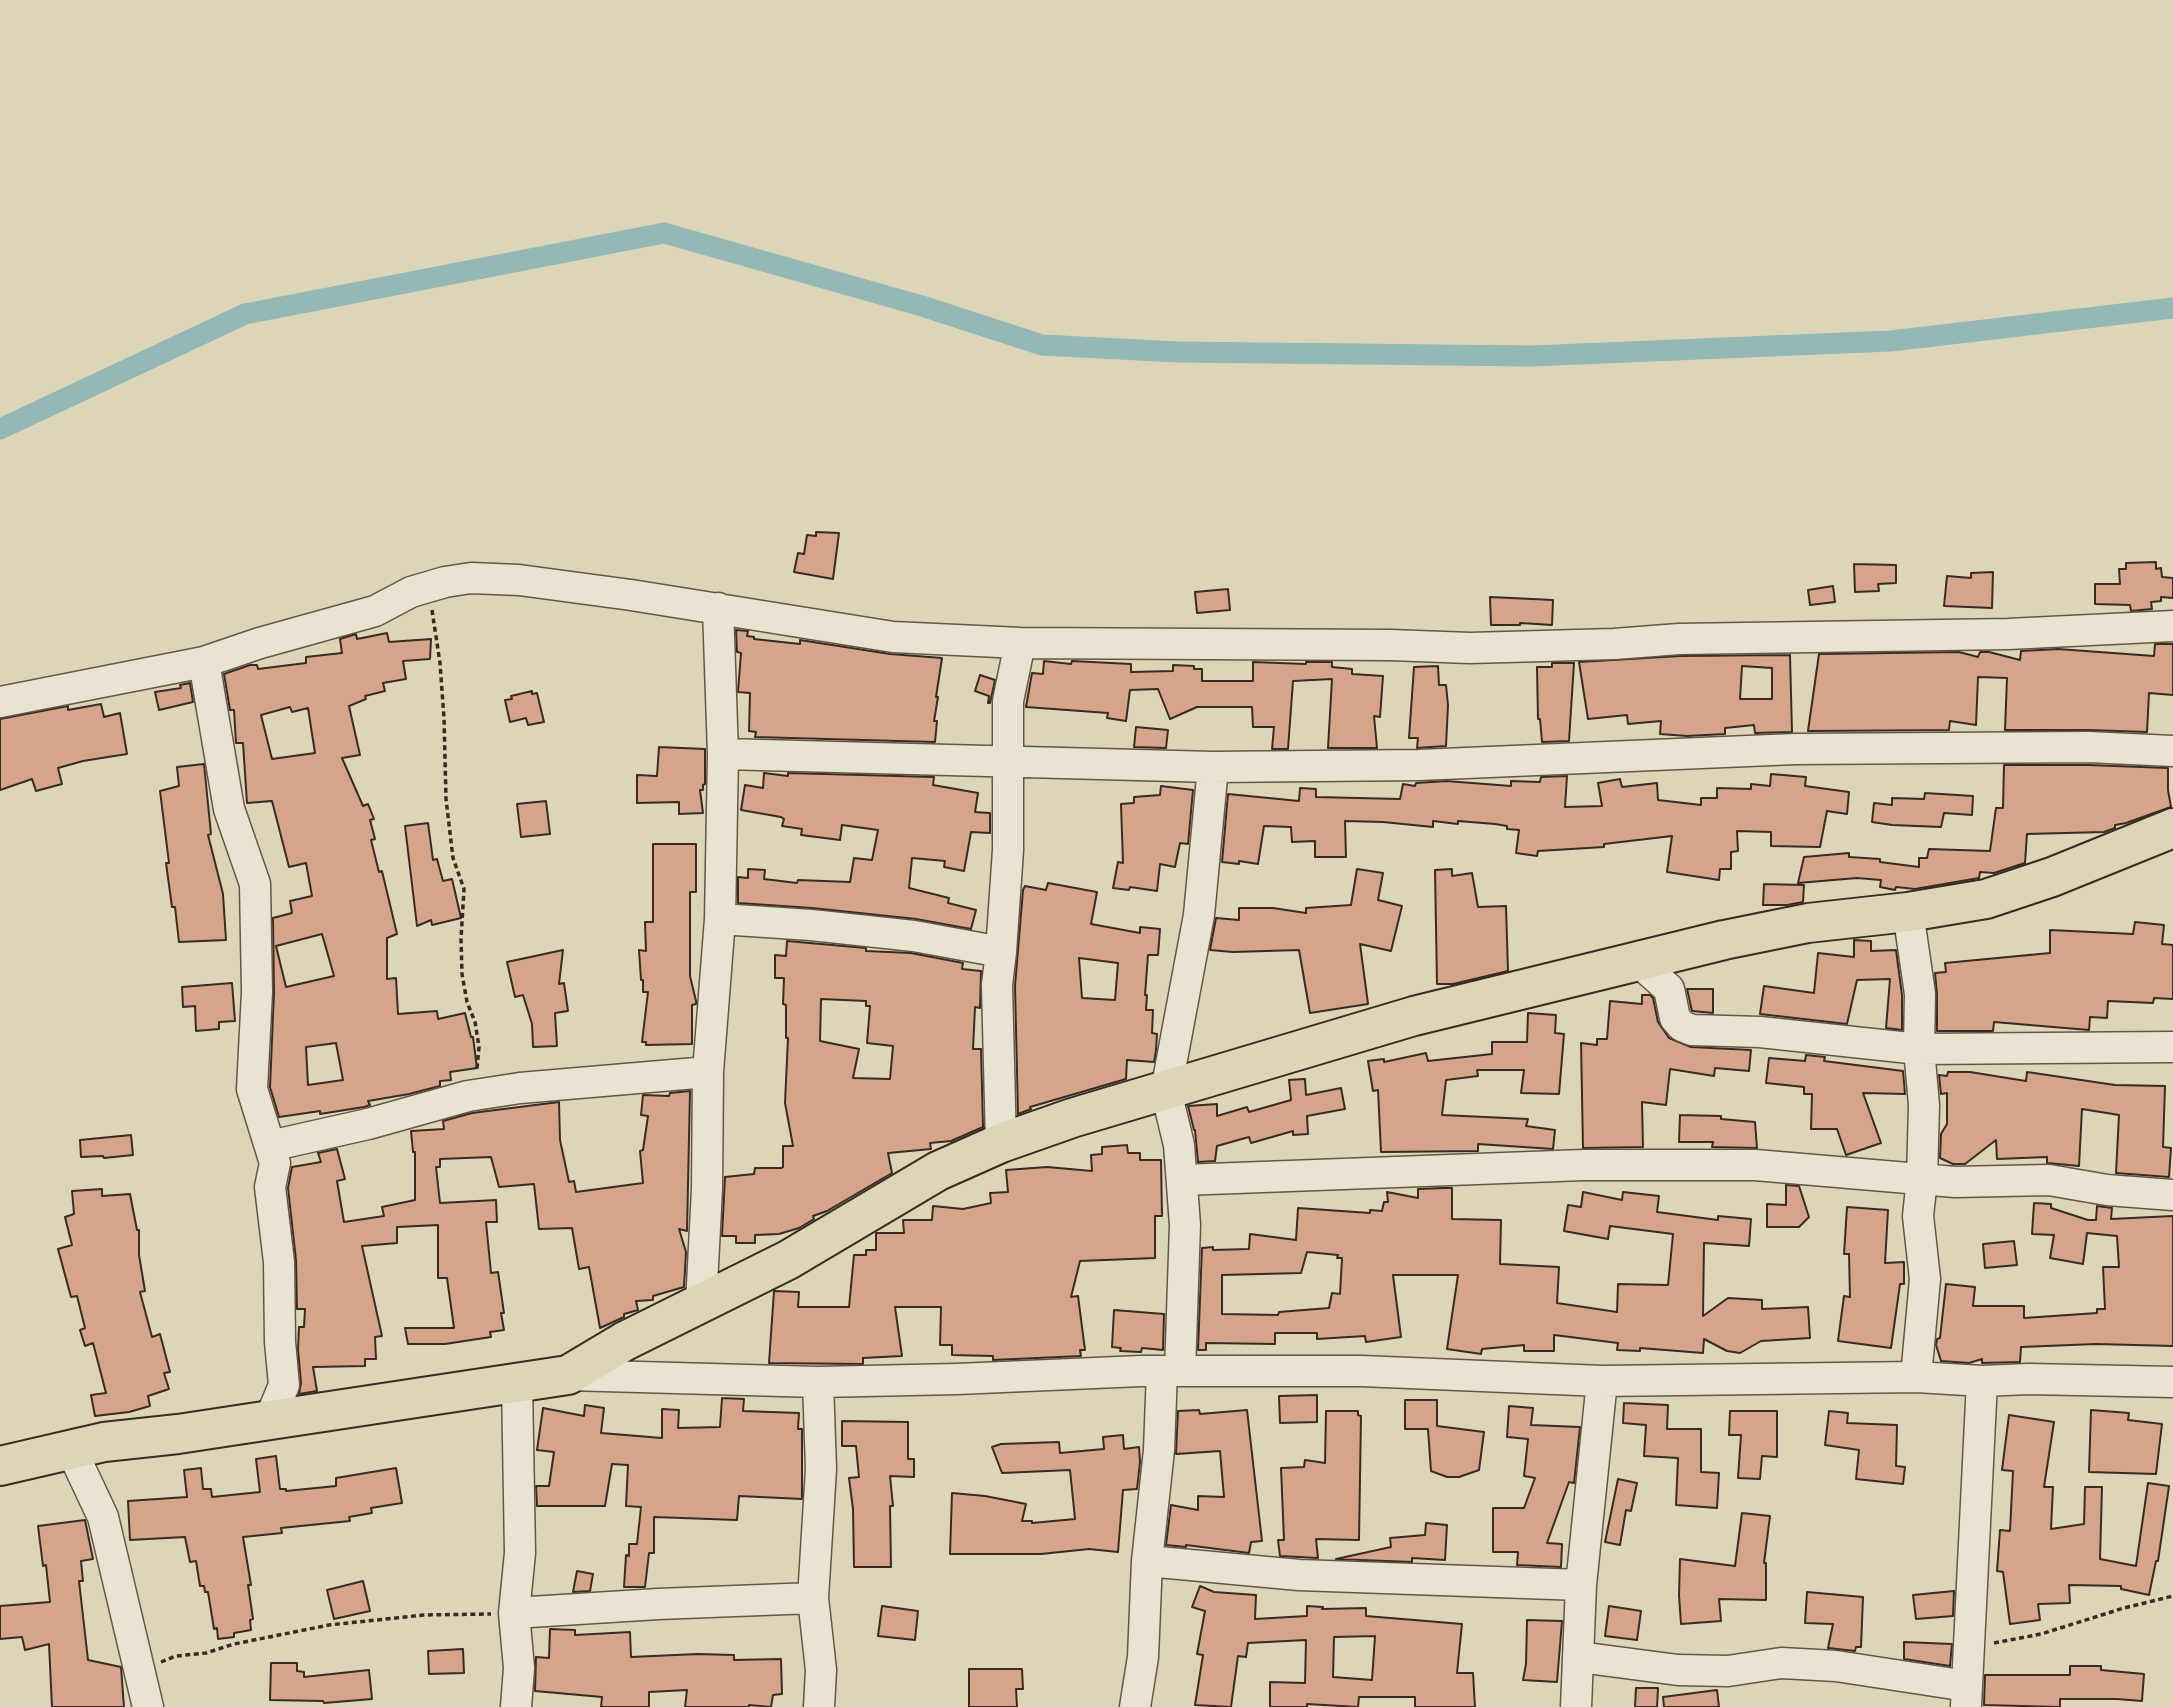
<!DOCTYPE html>
<html>
<head>
<meta charset="utf-8">
<style>
	body { margin:0 }
	canvas { display:block; background:#ddd5b8 }
</style>
</head>
<body>
<canvas width="2173" height="1707"></canvas>
<script>
const g = document.querySelector('canvas').getContext('2d');
g.lineJoin = 'round';
const poly = rows => new Path2D(rows.map(r => 'M' + r).join(''));
function trace(path, color, width, dash) { g.strokeStyle = color; g.lineWidth = width; g.lineCap = dash ? 'butt' : 'round'; g.setLineDash(dash || []); g.stroke(path); }
function paint(path, color) { g.fillStyle = color; g.fill(path, 'evenodd'); }
trace(poly([
	[0,429,245,314,664,233,922,306,1042,345,1178,352,1532,356,1891,341,2173,308]
]), '#94b8b5', 21);
const building = poly([
	[816,532,839,533,833,579,794,572,798,553,804,554,807,535,816,536,816,532],
	[2156,562,2156,569,2161,568,2162,577,2173,578,2173,598,2161,597,2161,601,2151,602,2152,609,2131,611,2130,605,2095,604,2095,584,2120,584,2119,569,2126,569,2126,563,2156,562],
	[1854,564,1896,565,1896,583,1878,584,1879,591,1855,592,1854,564],
	[1993,572,1992,608,1944,606,1947,576,1971,578,1971,573,1993,572],
	[1833,586,1835,602,1810,605,1808,590,1833,586],
	[1228,589,1230,610,1197,613,1195,592,1228,589],
	[1490,597,1553,600,1552,625,1520,623,1520,625,1491,625,1490,597],
	[736,630,748,631,747,636,754,637,754,639,800,644,800,640,890,654,942,658,936,697,938,697,934,721,937,721,935,742,755,737,756,732,749,731,750,693,738,692,741,653,737,652,736,630],
	[387,633,389,642,431,639,430,659,403,661,406,679,383,683,385,691,365,696,366,699,349,706,360,755,342,758,363,806,368,804,374,819,370,820,375,839,371,840,379,872,382,871,397,934,387,938,387,979,396,978,398,1014,437,1011,438,1019,465,1013,471,1037,473,1037,477,1068,450,1072,451,1080,440,1081,440,1086,409,1094,368,1101,370,1105,364,1107,320,1114,320,1111,279,1117,270,1087,274,993,273,918,292,913,290,901,312,896,306,863,289,867,272,801,247,803,243,743,236,743,234,710,230,710,224,674,250,665,257,665,258,669,306,663,306,657,342,653,340,639,356,634,357,639,387,633],
	[290,707,292,712,308,708,315,753,272,759,261,715,290,707],
	[322,934,334,976,286,987,276,946,322,934],
	[336,1043,343,1080,308,1085,306,1047,336,1043],
	[2155,644,2173,644,2173,695,2149,693,2147,732,2088,730,2005,730,2007,678,1978,677,1976,725,1950,721,1949,730,1808,731,1819,654,1959,652,1978,657,1980,652,1989,652,2020,660,2021,651,2058,649,2154,656,2155,644],
	[1790,655,1792,732,1755,733,1754,725,1725,728,1725,734,1687,736,1660,734,1661,721,1628,724,1627,715,1588,719,1579,662,1680,656,1790,655],
	[1742,666,1772,668,1772,699,1740,699,1742,666],
	[1044,661,1071,664,1072,661,1131,664,1131,672,1173,671,1173,665,1194,666,1194,669,1202,669,1202,681,1253,681,1253,662,1306,664,1306,662,1332,662,1332,667,1352,669,1352,674,1383,676,1380,717,1374,716,1377,748,1328,748,1332,679,1293,681,1288,749,1272,749,1274,727,1253,727,1252,707,1197,707,1170,719,1158,689,1130,690,1126,721,1107,718,1108,713,1026,707,1032,673,1043,674,1044,661],
	[1552,663,1574,663,1569,741,1542,742,1540,719,1538,719,1537,667,1552,667,1552,663],
	[1438,666,1439,685,1446,685,1448,705,1446,746,1417,748,1418,738,1409,738,1414,667,1438,666],
	[980,675,995,680,990,703,988,703,989,696,975,691,980,675],
	[190,683,193,702,159,710,155,692,181,688,180,685,190,683],
	[532,691,532,694,537,693,544,722,528,725,526,718,510,722,505,700,512,699,511,696,532,691],
	[101,704,104,717,120,713,127,754,83,761,58,768,62,784,36,791,32,779,0,790,0,719,68,706,68,710,101,704],
	[1136,727,1168,730,1166,748,1134,747,1136,727],
	[659,747,705,749,705,784,703,785,703,790,700,790,703,813,679,814,679,802,637,803,637,775,657,776,659,747],
	[204,764,211,834,208,835,223,894,226,940,179,942,175,907,172,907,166,863,169,863,160,791,179,786,177,767,204,764],
	[2004,765,2088,765,2168,768,2168,790,2171,807,2126,823,2115,825,2115,828,2104,832,2027,834,2025,863,1994,873,1980,872,1979,878,1915,889,1896,887,1895,890,1880,887,1881,880,1857,878,1798,883,1804,857,1849,853,1849,857,1880,859,1880,862,1919,867,1919,858,1927,858,1929,849,1990,851,1996,808,2003,808,2004,765],
	[764,773,788,776,788,773,934,777,933,785,978,793,975,812,990,813,990,833,971,832,964,871,944,867,945,861,912,858,909,888,949,898,948,903,976,910,971,929,916,919,812,908,738,903,738,877,748,878,748,869,765,870,764,879,797,883,798,880,850,882,854,858,872,860,878,830,842,825,840,840,801,835,802,829,782,826,784,819,781,817,741,810,745,785,763,788,764,773],
	[1771,774,1806,777,1805,786,1849,792,1847,814,1827,811,1820,847,1771,846,1771,832,1737,831,1738,851,1731,852,1731,869,1720,869,1719,880,1667,872,1672,836,1604,844,1604,847,1538,851,1537,856,1516,853,1519,830,1507,829,1507,826,1495,824,1458,821,1458,824,1433,821,1433,827,1383,822,1345,821,1346,857,1315,857,1315,841,1292,842,1291,827,1264,826,1258,864,1239,861,1239,864,1222,862,1228,794,1299,801,1300,788,1316,789,1316,797,1400,799,1403,784,1415,786,1416,783,1446,781,1511,786,1511,781,1540,782,1541,777,1567,776,1565,807,1602,806,1598,783,1620,779,1622,787,1657,783,1658,800,1701,805,1701,798,1717,798,1717,788,1751,789,1751,784,1770,786,1771,774],
	[1161,786,1193,790,1188,844,1180,843,1175,867,1160,864,1157,891,1130,887,1129,890,1113,888,1118,862,1123,863,1121,804,1134,803,1134,797,1160,795,1161,786],
	[1925,793,1973,796,1972,815,1944,813,1941,827,1892,825,1872,822,1874,803,1892,805,1892,798,1924,799,1925,793],
	[546,801,550,834,521,837,517,804,546,801],
	[428,823,433,860,437,859,443,881,452,879,461,918,432,925,431,920,417,926,405,826,428,823],
	[653,844,696,844,696,892,690,892,690,976,696,1001,696,1004,692,1005,692,1044,646,1045,646,1042,642,1042,648,992,643,992,643,980,641,980,639,950,646,951,645,922,653,922,653,844],
	[1357,869,1383,873,1378,900,1402,906,1391,951,1360,944,1368,1004,1310,1013,1299,950,1233,952,1210,950,1216,918,1239,920,1239,908,1273,908,1306,913,1306,908,1351,905,1357,869],
	[1452,869,1452,876,1472,873,1478,907,1506,906,1508,971,1453,984,1437,984,1435,870,1452,869],
	[1048,883,1097,892,1091,924,1140,933,1140,927,1160,929,1158,955,1148,955,1145,995,1147,995,1146,1010,1153,1010,1152,1033,1157,1034,1156,1050,1154,1062,1127,1060,1126,1079,1030,1107,1031,1109,1018,1114,1015,986,1023,890,1025,886,1046,890,1048,883],
	[1079,958,1118,963,1115,1000,1082,998,1079,958],
	[1764,884,1804,885,1803,902,1787,905,1763,905,1764,884],
	[2135,922,2164,925,2162,944,2173,945,2173,999,2154,998,2153,1003,2108,1001,2107,1018,2090,1017,2089,1030,1994,1022,1993,1031,1937,1031,1937,994,1935,973,1946,972,1945,963,2050,953,2050,930,2133,934,2135,922],
	[1854,940,1871,941,1871,951,1896,950,1902,995,1902,1030,1886,1028,1890,979,1857,980,1847,1024,1760,1014,1764,986,1814,993,1818,953,1854,957,1854,940],
	[787,941,866,948,866,951,911,953,963,963,962,969,981,971,980,1008,975,1007,973,1049,981,1049,983,1127,951,1141,930,1143,931,1149,888,1153,892,1173,827,1211,813,1216,814,1219,799,1228,779,1234,755,1235,755,1243,736,1243,736,1236,722,1236,725,1177,754,1174,755,1168,781,1168,783,1167,783,1146,793,1146,785,1103,788,1038,786,1038,786,1005,783,1004,784,978,775,978,775,955,786,956,787,941],
	[821,999,866,1001,866,1006,870,1006,867,1043,893,1046,890,1079,853,1078,859,1049,820,1041,821,999],
	[563,950,559,984,564,983,568,1011,555,1013,557,1046,533,1047,532,1024,523,995,515,997,507,962,563,950],
	[232,983,235,1021,219,1022,219,1029,196,1031,195,1006,183,1007,182,987,232,983],
	[1687,989,1713,989,1713,1013,1692,1011,1687,989],
	[1642,995,1650,995,1653,998,1658,1022,1669,1038,1691,1047,1751,1050,1749,1071,1715,1068,1714,1076,1670,1069,1666,1105,1642,1102,1643,1147,1583,1148,1581,1043,1597,1045,1597,1039,1607,1039,1610,1001,1642,1004,1642,995],
	[1528,1013,1556,1015,1555,1033,1564,1034,1559,1094,1521,1093,1524,1070,1477,1070,1478,1076,1446,1080,1442,1115,1528,1119,1526,1126,1555,1130,1553,1149,1478,1144,1478,1151,1381,1152,1378,1090,1373,1091,1368,1061,1384,1059,1384,1062,1426,1053,1428,1061,1492,1054,1492,1042,1527,1042,1528,1013],
	[1806,1055,1825,1057,1824,1061,1903,1071,1905,1094,1863,1093,1881,1143,1846,1155,1837,1129,1811,1129,1812,1094,1804,1094,1804,1087,1766,1083,1769,1058,1805,1061,1806,1055],
	[1948,1072,1970,1072,2026,1081,2027,1072,2115,1085,2165,1086,2163,1147,2171,1148,2169,1177,2116,1173,2119,1115,2082,1109,2079,1166,2047,1163,2047,1157,1997,1159,1996,1140,1965,1164,1953,1164,1940,1158,1941,1134,1947,1124,1947,1093,1941,1094,1939,1075,1947,1076,1948,1072],
	[1305,1079,1306,1095,1341,1088,1345,1109,1307,1116,1308,1134,1293,1135,1293,1131,1251,1143,1249,1137,1217,1146,1215,1161,1198,1162,1195,1130,1194,1130,1188,1106,1217,1104,1217,1116,1247,1107,1249,1112,1291,1100,1289,1080,1305,1079],
	[690,1091,687,1231,679,1229,686,1252,684,1287,653,1296,653,1300,636,1301,638,1310,624,1314,624,1317,600,1328,589,1267,579,1269,572,1228,539,1229,534,1184,499,1187,491,1157,440,1159,440,1167,436,1167,440,1203,496,1200,497,1222,486,1222,491,1273,498,1272,504,1313,501,1313,504,1330,490,1332,491,1337,445,1344,408,1344,405,1328,454,1328,447,1278,438,1278,438,1225,397,1227,397,1243,362,1246,382,1336,375,1337,376,1359,365,1359,365,1366,313,1367,317,1391,299,1394,301,1383,298,1349,299,1327,304,1327,305,1309,297,1309,296,1260,288,1188,292,1167,321,1162,318,1153,337,1149,345,1179,337,1181,344,1222,384,1216,382,1207,415,1200,415,1152,413,1152,411,1131,444,1129,443,1121,472,1113,559,1102,560,1140,569,1182,574,1181,576,1192,643,1183,640,1151,643,1150,648,1116,641,1115,643,1095,669,1096,670,1093,690,1091],
	[1680,1115,1721,1116,1721,1119,1755,1122,1757,1148,1712,1147,1713,1142,1679,1142,1680,1115],
	[131,1135,133,1155,104,1158,103,1156,81,1157,80,1140,131,1135],
	[1127,1145,1128,1153,1140,1153,1140,1160,1161,1160,1162,1216,1155,1216,1155,1258,1080,1261,1071,1297,1078,1296,1085,1350,1080,1350,1081,1356,993,1360,993,1356,952,1355,952,1345,940,1345,941,1307,895,1307,902,1356,863,1358,863,1364,769,1363,774,1291,799,1292,798,1307,849,1307,854,1255,866,1255,866,1250,876,1250,876,1233,904,1233,903,1220,932,1220,933,1206,963,1209,991,1203,990,1193,1008,1192,1006,1170,1047,1167,1092,1171,1091,1155,1102,1154,1102,1147,1127,1145],
	[1786,1185,1799,1186,1809,1217,1799,1227,1767,1227,1767,1204,1786,1205,1786,1185],
	[1444,1188,1452,1188,1452,1219,1501,1220,1500,1264,1559,1267,1557,1303,1617,1312,1618,1284,1668,1285,1673,1234,1610,1226,1608,1239,1564,1231,1568,1205,1581,1207,1583,1192,1622,1200,1623,1192,1659,1196,1657,1212,1718,1220,1718,1216,1751,1219,1749,1246,1704,1243,1703,1316,1728,1298,1762,1300,1762,1309,1808,1307,1810,1338,1761,1341,1740,1353,1727,1351,1704,1339,1703,1353,1640,1348,1640,1351,1617,1350,1618,1343,1554,1335,1554,1351,1524,1351,1524,1345,1482,1349,1481,1354,1447,1349,1458,1275,1393,1275,1401,1337,1366,1342,1365,1336,1317,1339,1317,1333,1275,1333,1275,1344,1206,1343,1206,1350,1198,1350,1202,1248,1213,1247,1213,1250,1249,1249,1250,1234,1296,1240,1298,1208,1370,1213,1370,1210,1382,1211,1384,1202,1388,1202,1387,1192,1418,1198,1418,1189,1444,1188],
	[1307,1252,1338,1255,1337,1258,1342,1258,1340,1294,1332,1293,1329,1308,1279,1312,1278,1315,1222,1314,1222,1275,1301,1273,1307,1252],
	[102,1189,102,1196,130,1194,137,1230,139,1230,139,1255,145,1291,140,1292,152,1337,160,1334,170,1372,164,1373,169,1389,148,1396,150,1406,129,1412,95,1416,91,1395,106,1393,93,1343,85,1346,80,1330,85,1328,77,1296,71,1297,58,1249,72,1245,65,1217,74,1214,72,1191,102,1189],
	[2034,1203,2051,1204,2051,1208,2088,1220,2096,1220,2097,1206,2112,1208,2111,1219,2173,1216,2173,1346,2096,1344,2021,1347,2020,1362,1982,1363,1982,1359,1969,1363,1941,1361,1936,1345,1937,1339,1940,1338,1946,1284,1975,1287,1973,1306,2024,1306,2024,1318,2097,1313,2097,1309,2105,1309,2103,1267,2119,1267,2117,1236,2087,1233,2083,1264,2050,1258,2054,1235,2032,1234,2034,1203],
	[1847,1207,1888,1210,1885,1263,1904,1262,1904,1284,1900,1284,1891,1348,1838,1341,1844,1296,1850,1297,1849,1254,1844,1254,1847,1207],
	[2014,1241,2017,1265,1985,1268,1983,1244,2014,1241],
	[1114,1310,1164,1314,1163,1350,1142,1348,1141,1352,1120,1351,1121,1348,1112,1347,1114,1310],
	[1317,1395,1317,1422,1280,1423,1279,1396,1317,1395],
	[722,1398,744,1399,743,1411,799,1413,798,1429,802,1429,802,1499,739,1496,737,1520,654,1517,654,1553,649,1553,645,1587,624,1587,626,1555,629,1556,629,1544,637,1544,641,1507,626,1506,628,1465,612,1464,605,1506,537,1506,536,1486,549,1486,554,1452,537,1450,543,1408,584,1416,585,1405,604,1408,601,1433,662,1438,662,1409,679,1410,678,1428,720,1427,722,1398],
	[1405,1400,1437,1400,1437,1426,1484,1432,1479,1470,1459,1477,1447,1477,1431,1471,1428,1429,1405,1429,1405,1400],
	[1624,1403,1668,1405,1667,1429,1701,1429,1701,1472,1719,1473,1717,1508,1676,1505,1678,1458,1644,1456,1646,1425,1623,1423,1624,1403],
	[1509,1406,1533,1408,1531,1425,1580,1427,1574,1483,1569,1482,1547,1543,1562,1544,1561,1567,1517,1565,1518,1552,1493,1552,1493,1508,1524,1508,1535,1478,1524,1476,1528,1439,1507,1437,1509,1406],
	[1199,1410,1200,1414,1247,1410,1262,1541,1251,1542,1249,1553,1186,1545,1186,1547,1166,1545,1171,1505,1198,1510,1198,1496,1224,1497,1220,1451,1176,1454,1178,1411,1199,1410],
	[2091,1410,2129,1413,2128,1420,2162,1424,2156,1474,2089,1472,2091,1410],
	[1326,1411,1358,1411,1358,1415,1361,1416,1359,1540,1316,1539,1318,1558,1280,1556,1278,1540,1284,1540,1281,1468,1304,1467,1305,1460,1325,1463,1326,1411],
	[1730,1411,1777,1411,1777,1457,1762,1456,1760,1479,1738,1478,1741,1435,1729,1435,1730,1411],
	[1829,1411,1848,1413,1847,1423,1897,1425,1896,1466,1905,1467,1903,1484,1856,1479,1859,1450,1825,1445,1829,1411],
	[2009,1415,2054,1422,2044,1487,2053,1487,2051,1529,2084,1524,2085,1487,2102,1487,2100,1559,2136,1566,2148,1483,2169,1486,2158,1561,2156,1561,2149,1595,2121,1589,2121,1586,2069,1585,2070,1603,2038,1604,2040,1620,2010,1624,2003,1572,1997,1571,2000,1530,2010,1531,2013,1471,2002,1470,2009,1415],
	[842,1421,908,1422,908,1459,914,1459,914,1477,890,1476,893,1506,890,1506,891,1567,854,1567,853,1509,849,1478,859,1477,856,1446,842,1446,842,1421],
	[1123,1435,1124,1449,1139,1447,1140,1462,1137,1489,1123,1490,1118,1552,1089,1549,1041,1554,950,1554,952,1493,985,1496,1026,1504,1022,1521,1032,1521,1032,1523,1075,1519,1070,1470,1002,1473,992,1447,1001,1444,1059,1442,1060,1453,1104,1449,1103,1437,1123,1435],
	[276,1456,280,1489,286,1489,286,1491,336,1486,336,1478,396,1468,402,1503,371,1508,372,1513,349,1517,350,1521,281,1528,282,1533,243,1537,251,1585,248,1585,253,1619,250,1620,251,1630,234,1633,234,1637,218,1639,217,1628,214,1629,208,1592,205,1592,204,1586,200,1586,196,1561,190,1562,185,1537,130,1540,128,1501,187,1497,184,1470,201,1468,203,1489,211,1489,212,1497,260,1492,256,1459,276,1456],
	[1618,1479,1637,1483,1631,1511,1626,1510,1620,1545,1605,1542,1618,1479],
	[1742,1513,1770,1516,1764,1563,1766,1563,1766,1600,1719,1599,1721,1621,1681,1624,1679,1595,1680,1559,1735,1566,1742,1513],
	[85,1520,93,1559,81,1561,83,1581,79,1581,88,1660,121,1667,124,1707,52,1707,49,1644,25,1650,22,1637,0,1639,0,1606,50,1602,46,1565,43,1566,38,1526,85,1520],
	[1426,1523,1447,1525,1445,1560,1412,1558,1412,1562,1336,1559,1391,1547,1390,1538,1425,1535,1426,1523],
	[577,1571,593,1574,590,1591,573,1592,577,1571],
	[363,1581,370,1611,334,1619,327,1590,363,1581],
	[1200,1586,1214,1592,1256,1595,1255,1619,1307,1616,1307,1606,1323,1607,1322,1609,1366,1608,1366,1616,1462,1624,1457,1673,1473,1673,1475,1707,1415,1707,1415,1697,1359,1697,1358,1707,1307,1704,1307,1707,1270,1707,1270,1682,1305,1683,1306,1640,1248,1643,1246,1657,1238,1656,1231,1707,1195,1705,1203,1655,1197,1654,1205,1611,1192,1607,1200,1586],
	[1375,1636,1372,1680,1333,1677,1334,1637,1375,1636],
	[1954,1591,1953,1616,1916,1619,1913,1595,1954,1591],
	[1807,1592,1863,1597,1861,1647,1856,1647,1855,1651,1828,1648,1833,1624,1805,1623,1807,1592],
	[882,1606,918,1611,915,1640,878,1636,882,1606],
	[1609,1606,1641,1611,1637,1640,1605,1636,1609,1606],
	[1527,1620,1562,1621,1557,1682,1523,1680,1526,1664,1527,1620],
	[550,1629,575,1630,575,1635,630,1632,631,1657,698,1654,734,1655,734,1660,781,1659,782,1694,773,1695,771,1707,749,1705,749,1707,685,1707,687,1690,649,1692,649,1707,601,1707,602,1697,535,1691,536,1657,549,1658,550,1629],
	[1904,1642,1952,1644,1950,1666,1904,1659,1904,1642],
	[463,1649,464,1673,429,1674,428,1651,463,1649],
	[271,1663,297,1663,297,1671,304,1672,304,1677,369,1670,372,1699,324,1703,323,1701,270,1700,271,1663],
	[2070,1666,2101,1666,2101,1670,2144,1674,2142,1701,2117,1699,2060,1699,2060,1707,1984,1705,1985,1675,2070,1675,2070,1666],
	[969,1669,1022,1669,1023,1689,1016,1689,1017,1707,969,1707,969,1669],
	[1636,1688,1658,1688,1657,1707,1635,1707,1636,1688],
	[1717,1690,1719,1707,1664,1707,1663,1697,1717,1690]
]);
paint(building, '#d6a48b');
trace(building, '#3a2b21', 2);
const minor = poly([
	[204,662,229,809,255,884,257,992,252,1089,275,1163,270,1187,279,1262,280,1342,284,1385,270,1419],
	[0,702,204,662,260,643,375,611,411,592,445,582,471,578,519,580,631,595,893,637,1020,643,1390,645,1470,648,1614,644,1679,639,2008,634,2173,626],
	[723,754,1213,767,1419,765,1795,749,2088,747,2173,751],
	[1908,912,1920,994,1919,1049,1924,1105,1922,1179,1918,1216,1925,1279,1916,1377],
	[720,919,811,925,914,936,1001,952,997,985,1001,1143],
	[1001,952,1008,850,1008,701,1020,643],
	[1639,962,1669,989,1675,1018,1682,1026,1692,1030,1760,1032,1919,1049,2173,1047],
	[270,1146,368,1124,468,1096,520,1088,708,1072],
	[1182,1180,1584,1165,1755,1165,1955,1182,2049,1180,2107,1190,2173,1195],
	[701,1304,707,1189,708,1072,720,919,723,754,718,608],
	[1180,1371,1185,1225,1179,1145,1166,1091,1199,915,1213,767],
	[568,1375,818,1382,957,1379,1141,1371,1361,1371,1602,1381,1916,1377,1982,1381,2029,1379,2173,1382],
	[818,1382,821,1469,813,1598,821,1670,819,1707],
	[71,1449,103,1517,148,1707],
	[1147,1561,1299,1575,1581,1585],
	[514,1613,658,1604,813,1598],
	[1579,1657,1678,1670,1728,1671,1781,1663,1836,1666,1967,1686],
	[1966,1706,1982,1381],
	[516,1707,519,1668,514,1613,520,1553,517,1384],
	[1135,1707,1143,1657,1147,1561,1159,1450,1162,1371],
	[1576,1707,1581,1585,1602,1381]
]);
const major = poly([
	[0,1466,104,1442,178,1434,568,1375,625,1341,788,1260,938,1171,1001,1143,1072,1118,1414,1016,1724,940,1808,923,1908,912,1986,899,2052,877,2173,828]
]);
trace(minor, '#635647', 33);
trace(major, '#3a2b21', 42);
trace(poly([
	[432,610,440,663,444,718,446,799,453,858,464,889,461,939,462,974,467,1002,475,1022,479,1047,477,1069],
	[1994,1643,2041,1634,2124,1608,2173,1596],
	[161,1662,176,1656,206,1653,234,1644,329,1625,424,1615,491,1614]
]), '#3a2b21', 3.5, [5, 3.5]);
trace(minor, '#e9e4d1', 30);
trace(major, '#ddd5b8', 38);
</script>
</body>
</html>
